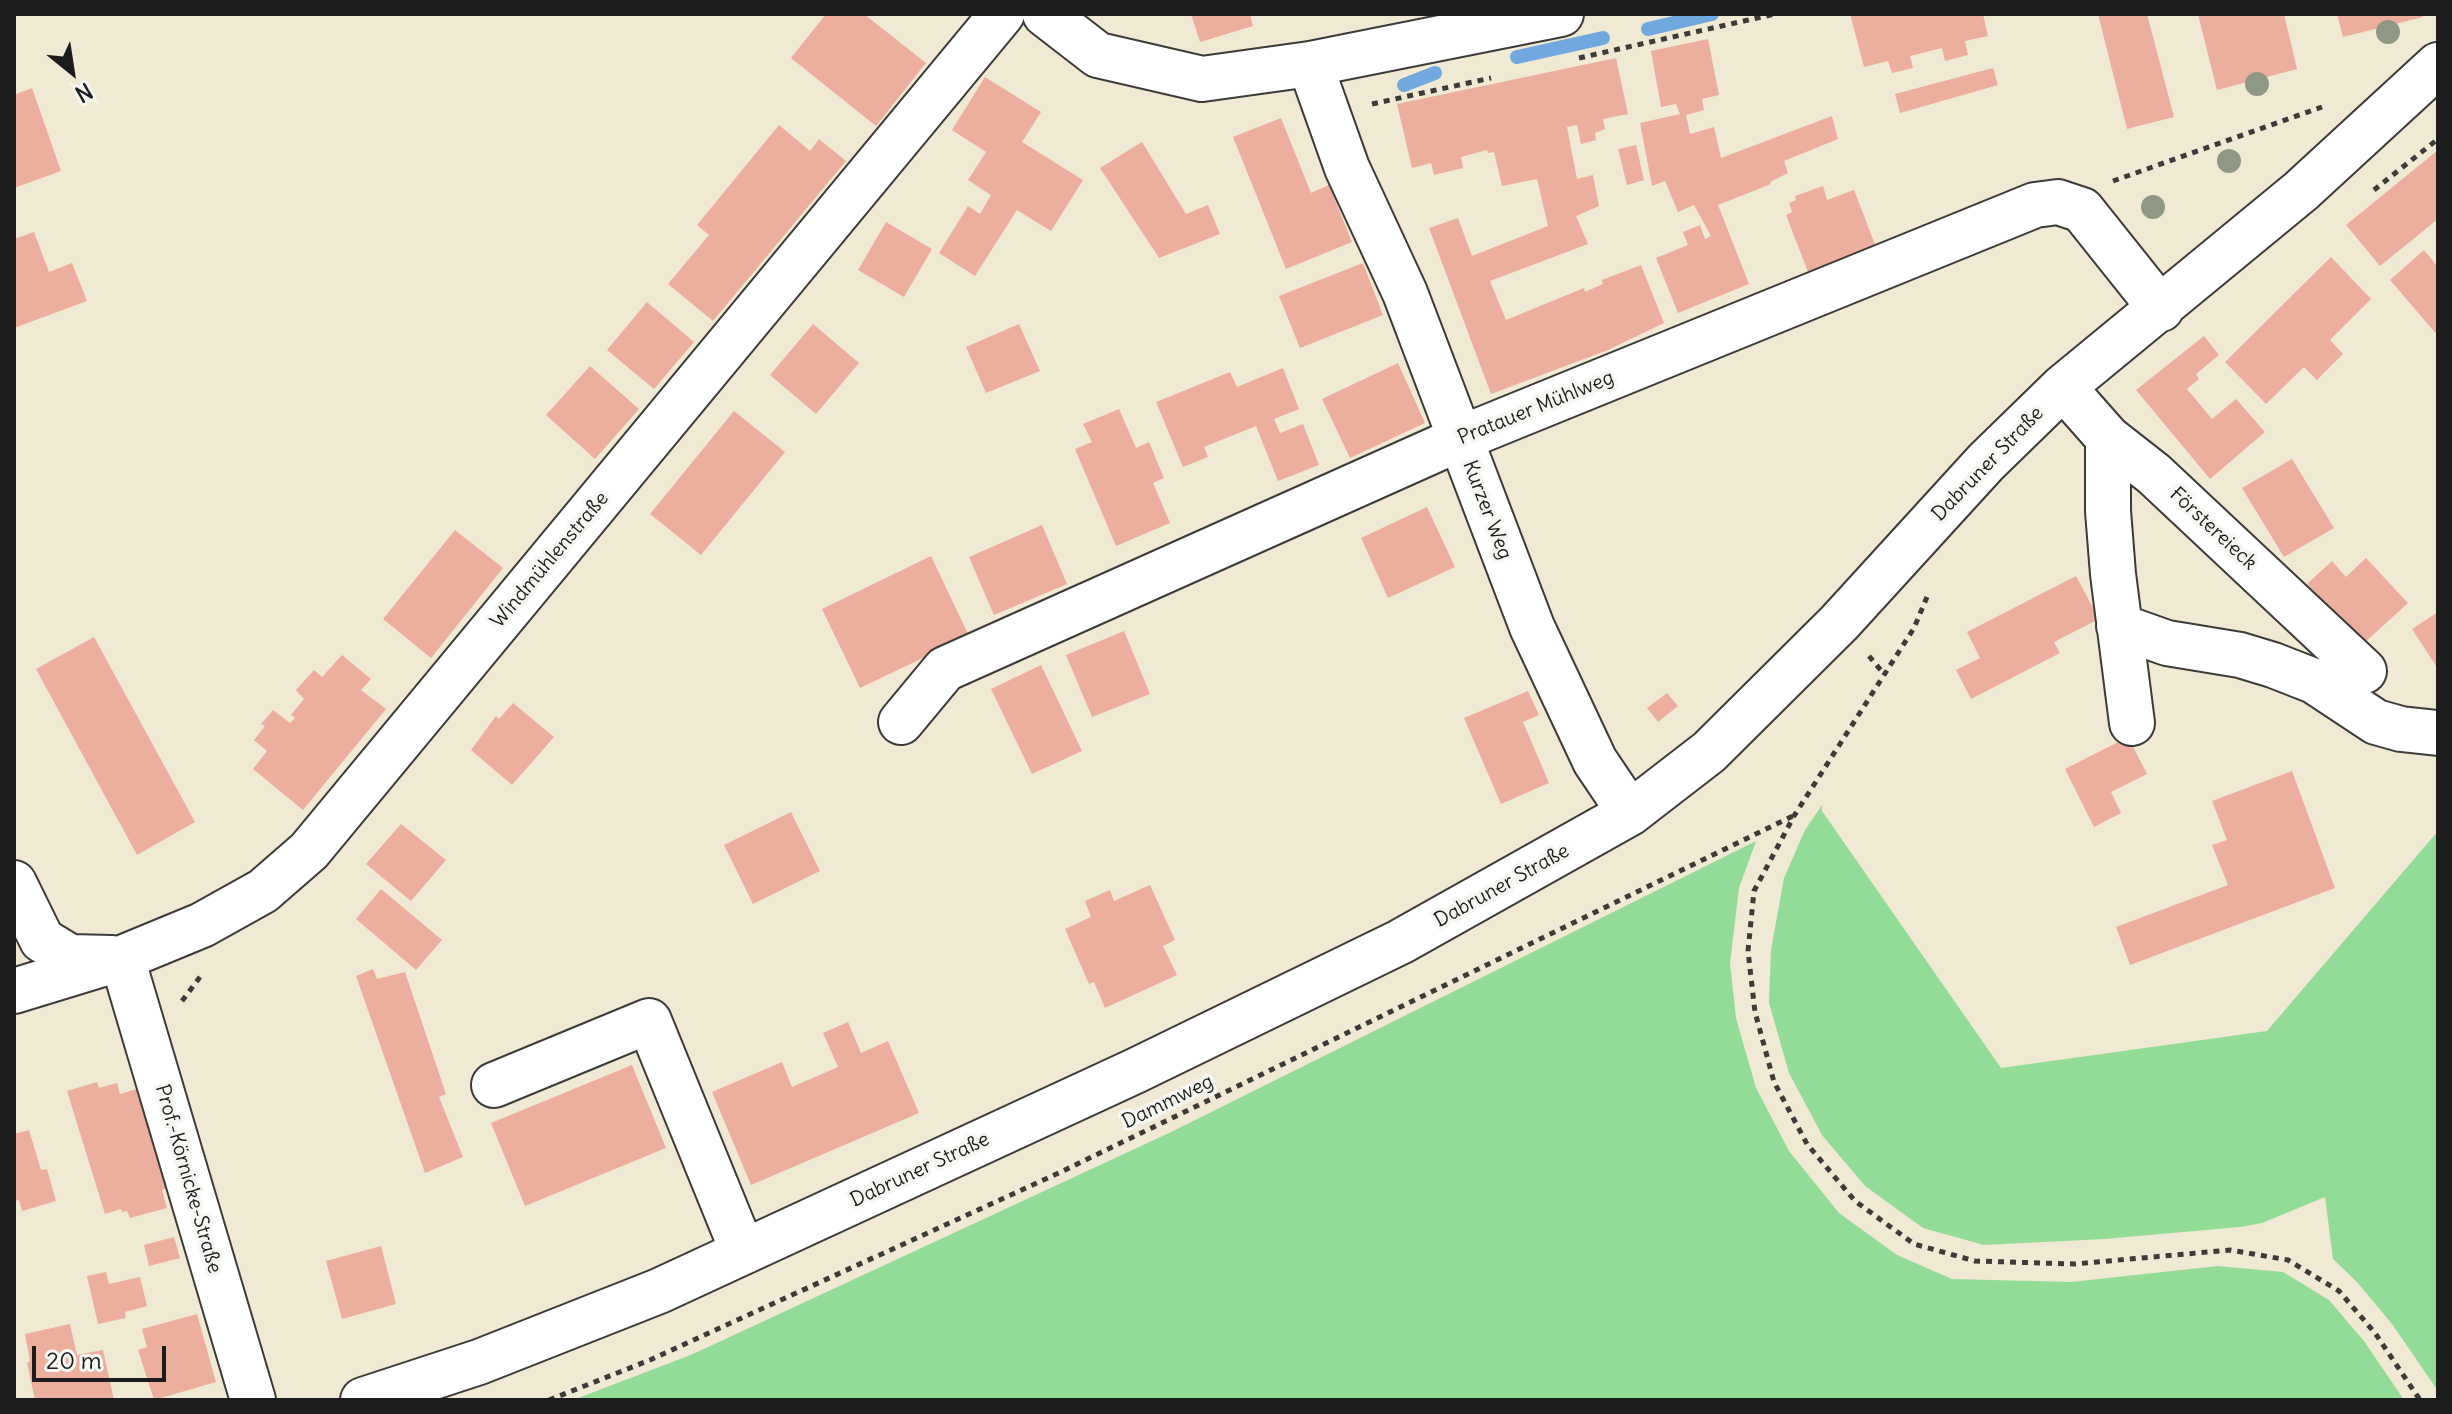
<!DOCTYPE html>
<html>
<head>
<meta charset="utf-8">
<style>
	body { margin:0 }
	#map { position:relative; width:2452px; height:1414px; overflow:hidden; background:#f0e9d3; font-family:Delius,sans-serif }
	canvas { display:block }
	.frame { position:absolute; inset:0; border:16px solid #1c1c1c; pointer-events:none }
	.north { position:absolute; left:32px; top:32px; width:80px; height:80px; -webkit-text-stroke:6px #f6f6f2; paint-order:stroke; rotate:150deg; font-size:22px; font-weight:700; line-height:32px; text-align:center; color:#1c1c1c }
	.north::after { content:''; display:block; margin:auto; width:28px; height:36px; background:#1c1c1c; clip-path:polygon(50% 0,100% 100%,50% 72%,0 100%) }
	.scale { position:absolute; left:32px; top:1346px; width:134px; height:36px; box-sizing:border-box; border:4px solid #1c1c1c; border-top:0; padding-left:10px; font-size:24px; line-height:28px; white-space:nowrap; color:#1c1c1c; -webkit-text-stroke:6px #f6f6f2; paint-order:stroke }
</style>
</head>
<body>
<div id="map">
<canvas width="2452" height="1414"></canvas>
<div class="frame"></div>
<div class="north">N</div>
<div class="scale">20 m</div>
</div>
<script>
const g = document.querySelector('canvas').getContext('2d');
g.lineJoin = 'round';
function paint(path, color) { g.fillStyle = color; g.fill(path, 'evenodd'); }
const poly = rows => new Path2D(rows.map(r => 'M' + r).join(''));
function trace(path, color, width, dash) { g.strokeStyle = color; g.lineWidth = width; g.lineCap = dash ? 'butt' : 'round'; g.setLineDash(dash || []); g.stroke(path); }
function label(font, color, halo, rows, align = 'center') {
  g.font = font + ' Delius,sans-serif'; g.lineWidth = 7; g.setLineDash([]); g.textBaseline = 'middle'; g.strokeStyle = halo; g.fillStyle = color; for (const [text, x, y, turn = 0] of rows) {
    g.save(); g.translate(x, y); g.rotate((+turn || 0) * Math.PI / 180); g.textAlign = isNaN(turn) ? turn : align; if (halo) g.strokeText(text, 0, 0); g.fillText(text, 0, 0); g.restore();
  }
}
paint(poly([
	[1822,805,1822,811,2001,1068,2267,1031,2438,831,2438,1391,2392,1324,2357,1282,2333,1259,2325,1197,2262,1223,2240,1227,2104,1239,1984,1245,1923,1228,1865,1186,1822,1135,1789,1073,1769,1003,1771,950,1784,878,1805,830],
	[1756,841,1739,888,1730,963,1736,1018,1756,1088,1789,1151,1839,1213,1897,1255,1952,1279,2071,1282,2218,1266,2283,1272,2329,1300,2364,1341,2404,1400,573,1400,693,1354,1169,1133]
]), '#93dc97');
trace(poly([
	[1648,29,1712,14],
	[1517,57,1603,38],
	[1404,85,1435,73]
]), '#71a8e0', 14);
paint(poly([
	[826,14,864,14,926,63,876,126,791,58],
	[1191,14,1250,14,1253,26,1200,42],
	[1850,14,1983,14,1988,36,1965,41,1968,55,1945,61,1942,48,1910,56,1913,68,1892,73,1888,61,1864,67],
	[2098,14,2147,14,2174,117,2127,129],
	[2198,14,2284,14,2297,69,2217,90],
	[2337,14,2422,14,2423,17,2343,37],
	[1708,39,1719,95,1702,99,1704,110,1686,115,1690,134,1714,127,1721,158,1832,116,1838,139,1784,161,1788,173,1770,182,1771,184,1718,205,1749,284,1678,313,1656,258,1688,245,1683,232,1700,225,1705,239,1711,236,1694,205,1678,212,1665,181,1652,186,1640,123,1680,114,1676,104,1661,107,1651,51],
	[1616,58,1628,114,1603,119,1605,129,1595,133,1596,140,1581,144,1577,125,1567,127,1577,179,1593,175,1599,206,1576,216,1588,244,1490,281,1506,320,1584,288,1585,292,1603,284,1602,280,1641,265,1664,323,1608,350,1491,394,1429,228,1458,218,1472,256,1548,226,1537,179,1502,186,1494,152,1488,153,1487,150,1461,157,1463,168,1434,175,1431,163,1412,168,1397,104],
	[1993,68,1998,85,1900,113,1895,94],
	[985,77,1041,112,1022,142,1083,180,1051,231,1017,210,975,276,939,253,968,206,980,214,991,195,968,180,986,152,952,130],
	[32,88,61,171,14,188,14,95],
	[1281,118,1311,193,1329,185,1352,242,1286,269,1233,137],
	[779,125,810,151,819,139,846,161,713,321,668,284,709,235,697,225],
	[1142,142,1186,214,1208,205,1220,234,1159,258,1100,168],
	[1636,145,1644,180,1627,185,1618,149],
	[2438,150,2438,219,2380,266,2346,225],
	[1823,186,1827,200,1854,190,1876,247,1808,272,1786,215,1792,212,1789,203,1796,200,1795,196],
	[886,222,932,249,904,297,858,270],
	[34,232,49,272,72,263,87,301,14,328,14,239],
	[2424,250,2438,267,2438,336,2390,280],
	[2331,257,2371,299,2330,340,2343,354,2317,380,2304,367,2266,404,2225,362],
	[1363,263,1383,315,1300,348,1279,296],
	[647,302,694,342,654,389,607,350],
	[813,324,859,363,816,414,770,375],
	[1019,324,1040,371,986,393,966,347],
	[2204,336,2219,355,2196,374,2199,379,2187,389,2212,419,2236,399,2265,432,2210,479,2136,390],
	[1398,363,1425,423,1350,458,1322,399],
	[590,366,639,409,595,459,546,415],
	[1283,368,1299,409,1274,419,1280,433,1303,424,1319,465,1278,481,1256,426,1204,447,1208,457,1183,467,1156,402,1230,372,1237,387],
	[1119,409,1136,448,1149,442,1164,478,1153,483,1170,523,1116,546,1075,449,1092,442,1083,424],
	[734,411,785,452,701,555,650,514],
	[2292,459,2334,528,2284,557,2242,488],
	[1427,507,1455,567,1388,598,1361,538],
	[1042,525,1067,584,994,615,969,557],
	[455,530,503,568,431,658,383,619],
	[931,556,969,636,860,688,822,609],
	[2366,558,2408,603,2363,644,2307,584,2332,561,2346,577],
	[2076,576,2099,619,2054,642,2060,653,1971,699,1956,670,1980,658,1967,632],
	[2438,612,2438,669,2412,629],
	[1124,631,1150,694,1092,717,1066,655],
	[94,637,195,822,137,855,36,669],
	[342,655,371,679,361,690,386,709,303,810,253,769,267,751,254,740,265,726,261,724,273,710,290,723,295,718,291,715,304,699,296,690,314,670,322,677],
	[1041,665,1082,751,1032,774,991,689],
	[1528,691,1539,715,1523,722,1549,783,1501,804,1464,718],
	[1667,693,1678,706,1658,722,1647,708],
	[513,703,554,737,512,785,471,750,496,716,499,719],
	[2128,737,2147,774,2111,792,2121,813,2094,827,2065,769],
	[2292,771,2335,888,2130,965,2116,927,2228,885,2212,845,2227,840,2212,801],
	[791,812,820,871,753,904,724,845],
	[401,824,446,860,411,901,366,864],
	[1150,885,1175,940,1163,946,1177,975,1105,1008,1094,982,1089,984,1065,929,1091,917,1085,901,1110,890,1114,901],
	[381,889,442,940,416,970,356,919],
	[373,969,377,979,405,972,446,1094,439,1097,463,1157,425,1173,356,976],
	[848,1022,861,1053,888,1041,919,1113,751,1185,712,1092,782,1062,792,1087,838,1067,823,1033],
	[632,1065,666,1148,525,1206,491,1123],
	[97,1082,99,1088,117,1083,120,1094,140,1088,167,1188,162,1190,167,1208,130,1218,127,1211,122,1212,121,1209,105,1214,67,1091],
	[29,1130,41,1170,47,1169,56,1201,22,1211,19,1200,14,1201,14,1134],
	[174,1237,180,1258,149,1266,144,1245],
	[381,1246,396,1304,342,1319,326,1261],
	[106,1272,109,1284,140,1277,147,1306,125,1312,126,1318,98,1324,87,1276],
	[197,1314,216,1382,154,1400,138,1350,147,1347,142,1329],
	[70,1324,77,1355,103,1350,114,1400,35,1400,27,1363,30,1361,25,1334]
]), '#ecaf9d');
const minor = poly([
	[1045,14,1098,55,1202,79,1310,64,1561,14],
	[1310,64,1347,168,1405,293,1532,627,1595,761,1630,813],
	[2063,387,2108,438,2154,474,2364,671],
	[2108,438,2108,511,2113,574,2132,723],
	[2119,626,2167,643,2240,655,2273,665,2314,681,2376,722,2401,729,2438,733],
	[901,722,945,669,1459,439,2035,205,2058,202,2082,210,2161,309],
	[14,883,42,940,70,957,112,958],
	[122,958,253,1400],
	[14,991,122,958,202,925,263,891,309,851,1002,14],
	[494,1085,649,1021,743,1252],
	[363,1400,479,1362,659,1291,1135,1071,1400,942,1630,813,1709,752,1839,623,1986,462,2063,387,2301,191,2438,65]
]);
trace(minor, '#3c3b37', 48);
trace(poly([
	[1579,58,1775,14],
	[1372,104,1491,78],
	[2113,181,2322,107],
	[2374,190,2438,139],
	[1927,597,1914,628,1794,816,1754,891,1748,951,1755,1012,1774,1082,1807,1144,1855,1201,1914,1244,1975,1261,2075,1264,2230,1250,2288,1260,2339,1291,2375,1333,2420,1400],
	[1869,656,1884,674],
	[182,1001,200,977],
	[549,1400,650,1360,1063,1171,1793,816]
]), '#3c3b37', 5, [6, 6]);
trace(minor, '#fff', 44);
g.fillStyle = '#8f9883';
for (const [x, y] of [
	[2388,32],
	[2257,84],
	[2229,161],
	[2153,207]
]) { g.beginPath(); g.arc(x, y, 12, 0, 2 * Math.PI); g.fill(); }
label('20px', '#1c1c1c', '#f6f6f2', [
	["Pratauer Mühlweg",1536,408,-22],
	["Dabruner Straße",1988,464,-46],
	["Kurzer Weg",1487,510,69],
	["Förstereieck",2213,529,43],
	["Windmühlenstraße",550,560,-50],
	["Dabruner Straße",1502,886,-29],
	["Dammweg",1168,1102,-26],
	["Dabruner Straße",920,1170,-25],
	["Prof.-Körnicke-Straße",188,1179,74]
]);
</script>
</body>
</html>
